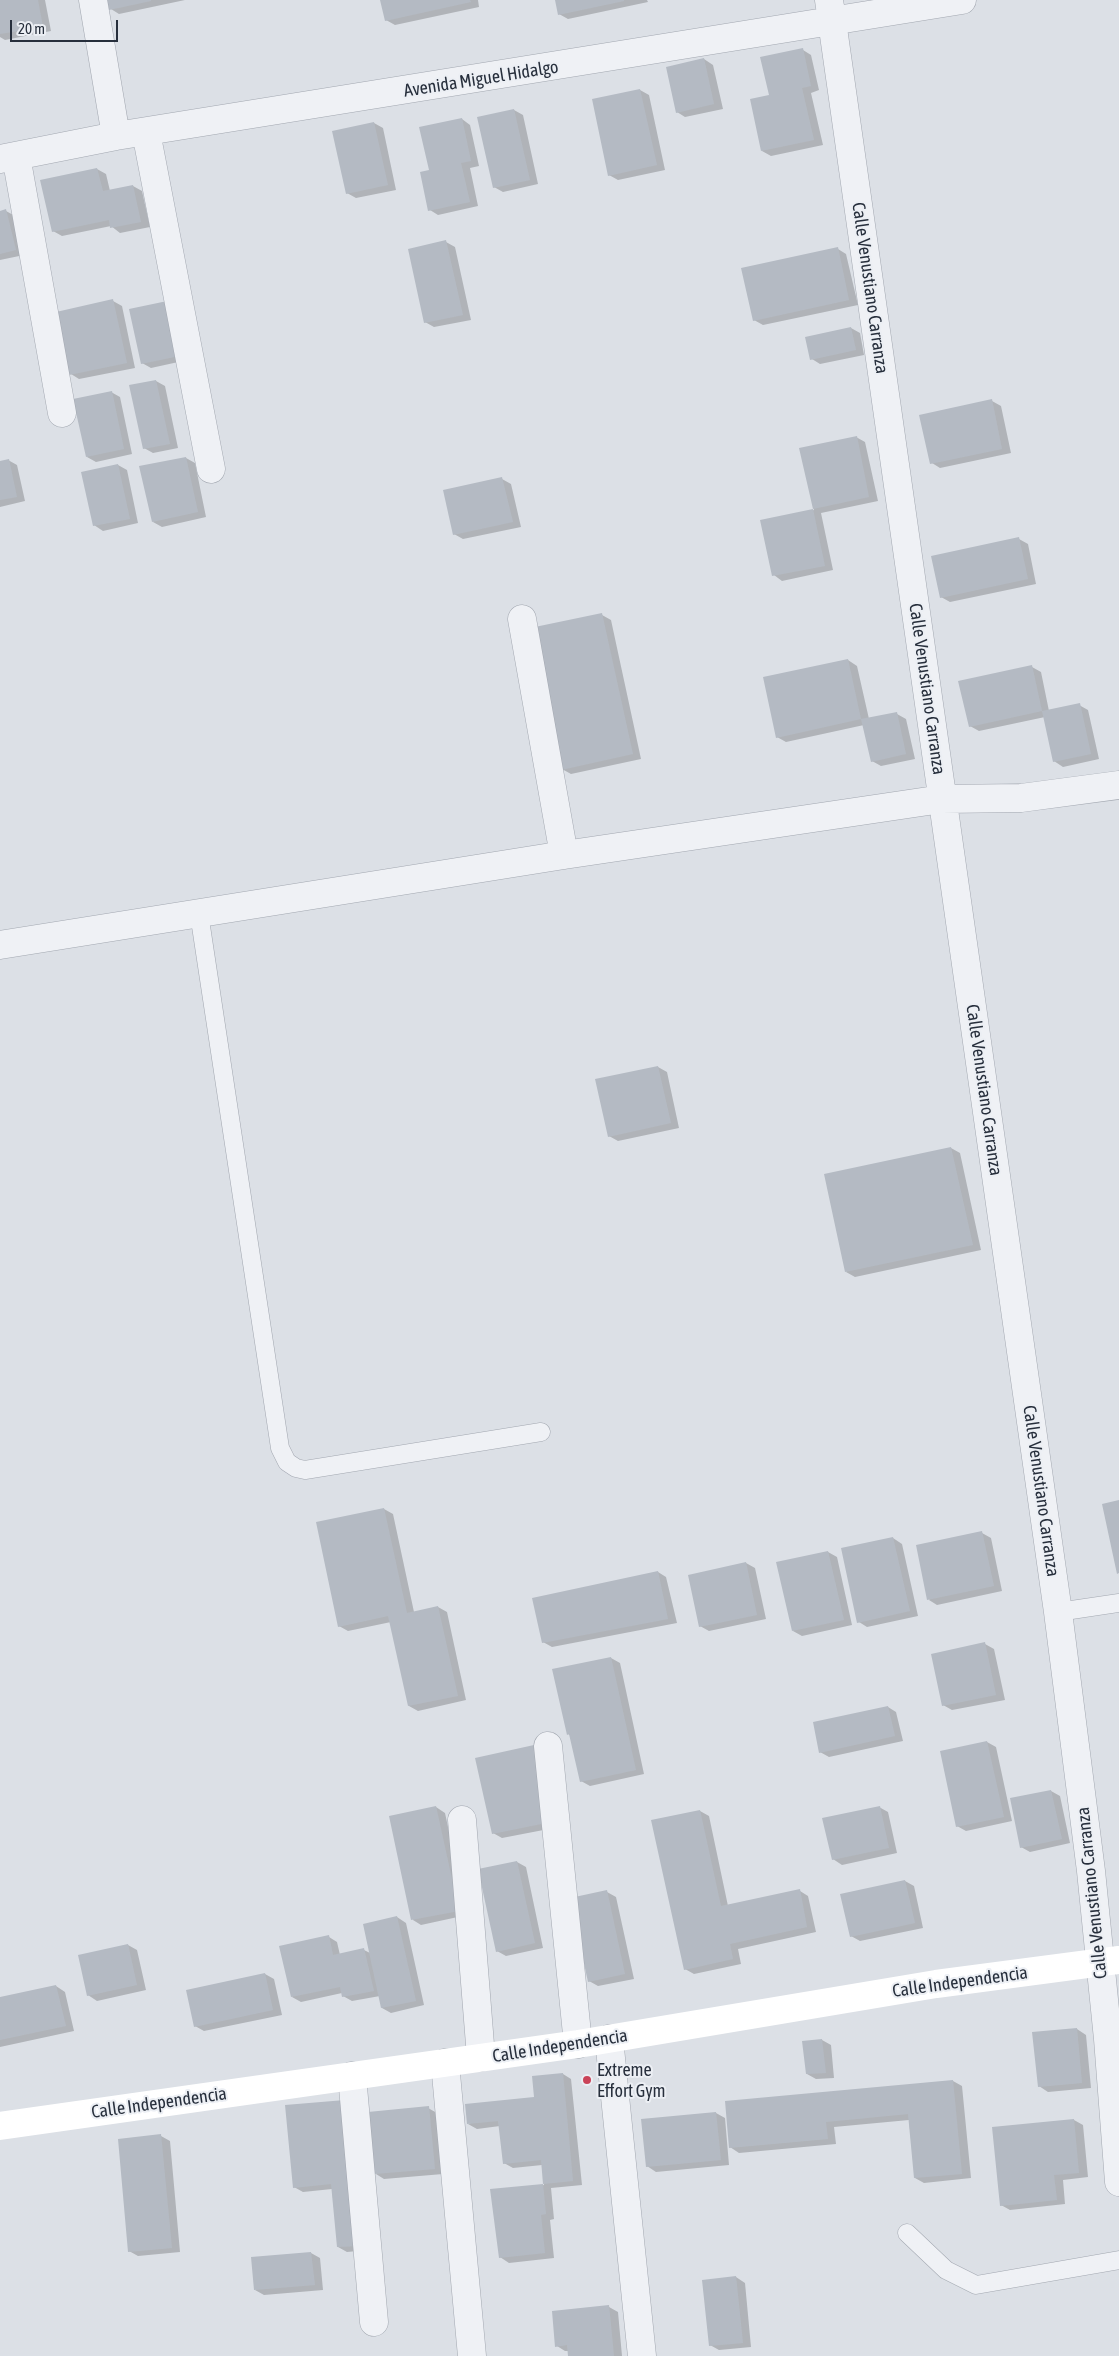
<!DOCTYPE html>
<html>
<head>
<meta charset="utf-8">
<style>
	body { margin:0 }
	#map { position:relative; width:1119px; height:2356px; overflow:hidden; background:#dce0e6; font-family:"Asap Condensed",sans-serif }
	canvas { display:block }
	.scale { position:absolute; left:10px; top:20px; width:108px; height:22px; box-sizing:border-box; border:2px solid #272f3c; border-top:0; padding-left:6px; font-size:15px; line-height:18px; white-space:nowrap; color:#272f3c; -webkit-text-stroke:4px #eceff4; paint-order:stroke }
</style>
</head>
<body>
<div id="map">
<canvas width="1119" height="2356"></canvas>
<div class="scale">20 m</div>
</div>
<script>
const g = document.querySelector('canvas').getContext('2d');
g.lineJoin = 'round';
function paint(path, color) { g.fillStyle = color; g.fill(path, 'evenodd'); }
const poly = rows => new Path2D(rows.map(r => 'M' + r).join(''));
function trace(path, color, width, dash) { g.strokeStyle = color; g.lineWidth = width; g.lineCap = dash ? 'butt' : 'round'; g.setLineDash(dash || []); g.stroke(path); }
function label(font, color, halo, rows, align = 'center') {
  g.font = font + ' "Asap Condensed",sans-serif'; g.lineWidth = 4; g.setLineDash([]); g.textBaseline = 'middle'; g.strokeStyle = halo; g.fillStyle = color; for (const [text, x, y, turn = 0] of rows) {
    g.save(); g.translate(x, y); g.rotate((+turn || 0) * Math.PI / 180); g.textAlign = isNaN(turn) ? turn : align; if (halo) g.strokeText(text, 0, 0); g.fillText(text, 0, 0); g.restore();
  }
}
paint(poly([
	[0,0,45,0,51,31,5,40,0,37],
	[109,0,185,0,119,14,111,9],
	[381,0,478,0,479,7,395,25,386,20],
	[556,0,647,0,648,2,568,19,559,14],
	[803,50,811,55,819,90,811,93,823,145,771,156,762,151,770,96],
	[704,59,713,65,723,109,685,117,677,112],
	[640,90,649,95,665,170,618,180,609,175],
	[514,110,523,115,538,184,503,192,494,187,478,118],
	[462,119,470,125,479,166,470,168,478,206,438,215,430,210,430,171],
	[374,123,383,128,396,190,356,198,347,193],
	[97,169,106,174,110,191,133,186,142,191,150,227,120,233,111,226,62,236,53,231],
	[6,211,15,216,24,255,0,260,0,212],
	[446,242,455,247,471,320,434,327,425,322],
	[838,249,846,254,858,305,763,325,754,320],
	[113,301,122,306,135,368,79,379,71,374],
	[130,310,192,359,151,368,142,363],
	[851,328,860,333,864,355,820,364,812,359],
	[156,381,165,386,178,448,153,453,144,448],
	[111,392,120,397,132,454,96,462,87,457],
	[992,401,1001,406,1011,453,940,468,932,463],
	[856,437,865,442,878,501,821,513,833,570,782,581,774,575,762,521,814,510,801,449],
	[186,458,195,463,206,517,162,527,153,522],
	[8,460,17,465,25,501,0,507,0,462],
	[118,465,127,470,138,523,103,531,94,525],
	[502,479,511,484,521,527,463,539,454,534],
	[1019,539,1028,544,1036,584,950,602,941,597],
	[602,615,611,620,641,759,571,774,562,769],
	[848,660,857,666,869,719,897,714,906,719,915,759,881,766,872,761,864,725,786,742,777,737],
	[1032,667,1041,672,1049,711,1079,705,1088,710,1099,759,1063,767,1054,761,1045,717,979,731,970,726],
	[658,1067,667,1072,679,1128,618,1141,609,1136],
	[951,1148,960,1153,981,1250,855,1277,846,1272],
	[384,1509,393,1514,414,1612,438,1607,447,1612,466,1700,418,1711,409,1706,391,1622,348,1631,339,1626],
	[982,1533,991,1538,1002,1591,937,1605,929,1600],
	[893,1538,902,1544,918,1616,867,1627,859,1622],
	[828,1552,837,1557,852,1625,802,1636,793,1631],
	[746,1563,755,1568,766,1619,709,1631,700,1626],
	[658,1572,666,1577,677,1623,552,1647,543,1642],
	[985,1644,994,1649,1005,1700,952,1710,943,1705],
	[611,1658,620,1663,644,1774,590,1786,581,1781,571,1736,568,1734],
	[888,1707,896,1712,903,1741,829,1757,820,1752],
	[987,1742,996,1747,1012,1821,966,1831,957,1826],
	[534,1746,543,1751,559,1827,502,1838,493,1833],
	[1051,1791,1060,1796,1070,1843,1030,1852,1021,1847],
	[436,1807,445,1813,467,1915,421,1925,413,1920],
	[879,1807,888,1812,897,1853,842,1865,833,1859],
	[700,1811,709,1816,728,1906,800,1891,808,1896,816,1932,738,1949,741,1964,694,1974,685,1969],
	[517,1862,526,1867,543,1948,506,1956,497,1951],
	[905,1881,914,1886,923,1928,860,1941,851,1936],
	[607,1892,616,1897,634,1979,598,1986,589,1981],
	[397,1917,406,1923,424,2005,391,2013,382,2008,380,1996,352,2001,343,1996,342,1993,301,2002,292,1997,329,1937,337,1942,340,1955,364,1950,370,1953],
	[128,1945,137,1950,146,1990,97,2001,88,1995,80,1956],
	[265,1974,274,1979,282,2015,204,2031,195,2026],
	[56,1986,65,1992,74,2031,0,2047,0,1998],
	[1077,2029,1086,2035,1091,2088,1048,2092,1039,2086],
	[822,2040,831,2045,834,2078,816,2079,807,2074],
	[563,2074,571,2079,582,2185,551,2188,554,2219,550,2220,554,2258,509,2263,500,2257,491,2190,544,2185,542,2165,513,2168,504,2163,500,2126,477,2129,468,2124,536,2098],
	[953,2081,962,2086,971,2178,924,2183,915,2178,909,2120,834,2127,836,2144,739,2153,730,2147],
	[345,2101,368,2250,347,2252,338,2247,332,2189,303,2192,294,2187],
	[428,2108,437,2113,443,2174,384,2179,376,2174],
	[716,2113,725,2118,729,2165,656,2172,647,2166],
	[1074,2120,1083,2125,1088,2177,1063,2180,1065,2204,1010,2210,1001,2205],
	[161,2136,170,2141,180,2252,138,2256,129,2251],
	[311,2253,320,2258,323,2290,264,2295,255,2290],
	[736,2277,745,2283,751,2347,719,2350,710,2345],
	[609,2307,618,2312,622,2356,570,2356,569,2351,565,2351,557,2346]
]), '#0003');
paint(poly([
	[0,0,38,0,43,27,0,34],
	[107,0,151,0,151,1,109,10],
	[380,0,470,0,471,2,385,21],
	[555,0,624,0,624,1,558,15],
	[803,48,811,86,802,88,814,140,761,151,750,99,769,95,760,57],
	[704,58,714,104,676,113,666,67],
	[640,89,657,165,608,176,592,99],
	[514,109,530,180,493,188,477,117],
	[462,118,471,161,461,163,470,202,428,211,420,172,429,170,419,127],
	[374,122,388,185,346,194,332,131],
	[97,168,103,191,133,185,141,222,110,228,109,220,52,232,40,180],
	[6,209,16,250,0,254,0,211],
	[446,240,463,315,424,323,408,249],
	[838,247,849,300,753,321,741,268],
	[113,299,127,363,69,375,56,312],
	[172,300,184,355,141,364,129,309],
	[851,327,856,350,810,360,805,337],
	[156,380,170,444,143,449,129,385],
	[112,391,124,449,86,457,73,399],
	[992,399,1002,449,930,464,919,415],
	[857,436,869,497,813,509,799,448],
	[186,457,198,512,152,522,139,466],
	[9,459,17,497,0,500,0,461],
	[118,464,130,519,93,526,81,472],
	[502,477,513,522,453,535,443,490],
	[813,509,825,566,772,576,760,520],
	[1019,537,1028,579,940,598,931,556],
	[602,613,633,754,561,770,530,628],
	[848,659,861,719,776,738,763,677],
	[1032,665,1042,711,969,727,958,681],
	[1080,703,1091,754,1053,762,1042,711],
	[897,712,906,754,871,762,861,719],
	[658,1066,671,1123,608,1137,595,1079],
	[951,1147,973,1245,845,1272,824,1174],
	[1119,1500,1119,1573,1117,1574,1102,1504],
	[384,1508,407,1613,438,1606,458,1696,408,1706,388,1616,338,1627,316,1522],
	[982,1531,994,1586,927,1600,916,1545],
	[893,1537,910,1611,857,1623,841,1548],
	[828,1551,844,1620,792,1631,776,1562],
	[746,1562,757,1615,699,1627,688,1575],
	[658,1571,668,1619,542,1643,532,1598],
	[985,1642,996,1695,942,1706,931,1654],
	[611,1657,636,1770,580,1782,569,1734,567,1735,552,1669],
	[888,1706,895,1736,819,1753,813,1722],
	[987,1741,1004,1817,956,1827,940,1751],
	[534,1745,551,1822,492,1834,475,1758],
	[1051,1790,1062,1839,1020,1848,1010,1798],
	[436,1806,459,1911,411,1920,389,1816],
	[880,1806,889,1848,832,1860,822,1818],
	[700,1810,721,1906,800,1889,807,1927,730,1944,733,1959,684,1970,651,1820],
	[517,1861,535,1943,496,1952,478,1869],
	[905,1880,915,1923,850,1937,840,1894],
	[607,1890,625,1974,588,1982,570,1898],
	[397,1916,416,2001,381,2008,363,1924],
	[329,1935,333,1955,364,1948,374,1991,342,1997,340,1987,291,1997,279,1946],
	[128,1944,137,1985,87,1996,78,1955],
	[265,1973,273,2010,194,2027,186,1990],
	[56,1985,66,2026,0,2040,0,1997],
	[1077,2028,1082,2083,1038,2087,1032,2032],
	[822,2039,826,2073,806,2074,802,2041],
	[563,2073,573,2181,543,2184,541,2160,503,2164,498,2121,467,2124,465,2104,534,2097,532,2076],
	[953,2080,962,2174,914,2178,908,2114,826,2122,828,2139,729,2148,725,2101],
	[345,2100,360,2246,337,2247,331,2184,293,2188,285,2105],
	[429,2106,435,2169,374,2174,368,2112],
	[716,2112,721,2160,646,2167,641,2119],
	[1074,2119,1079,2173,1054,2175,1057,2200,1000,2206,992,2127],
	[161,2134,172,2248,128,2252,118,2139],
	[543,2184,546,2214,541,2215,545,2253,499,2258,490,2189],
	[311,2252,315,2285,254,2290,251,2257],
	[736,2276,743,2343,709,2346,702,2280],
	[609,2305,614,2356,568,2356,567,2345,555,2347,552,2311]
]), '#b4bac3');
const lane = poly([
	[199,913,280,1448,287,1462,296,1468,305,1470,541,1432],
	[1058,1612,1119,1603],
	[907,2233,946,2270,976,2285,1119,2260]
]);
const street = poly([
	[93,0,116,136],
	[829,0,1058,1612,1091,1871,1108,2039,1119,2182],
	[146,132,211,469],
	[16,156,62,413],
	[0,159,116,136,962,0],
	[522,619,564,855],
	[0,945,564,855,942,799,1021,798,1119,785],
	[548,1746,578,2044],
	[462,1820,481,2057],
	[609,2039,642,2356],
	[445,2063,472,2356],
	[352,2076,374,2322]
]);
trace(lane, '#a2a7b0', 19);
trace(street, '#a2a7b0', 29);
trace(lane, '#eff1f5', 18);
trace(street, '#eff1f5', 28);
trace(poly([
	[0,2126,578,2044,936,1984,1119,1960]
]), '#fff', 28);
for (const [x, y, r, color] of [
	[587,2080,5,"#ca4358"]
]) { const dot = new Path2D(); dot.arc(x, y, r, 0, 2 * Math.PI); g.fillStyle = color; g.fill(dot); trace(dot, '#eceff4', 2); }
label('18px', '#272f3c', '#eceff4', [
	["Avenida Miguel Hidalgo",481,79,-9],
	["Calle Venustiano Carranza",870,288,82],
	["Calle Venustiano Carranza",927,689,82],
	["Calle Venustiano Carranza",984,1090,82],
	["Calle Venustiano Carranza",1041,1491,82],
	["Calle Venustiano Carranza",1092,1893,-96],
	["Calle Independencia",960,1982,-8],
	["Calle Independencia",560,2046,-9],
	["Calle Independencia",159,2103,-8]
]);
label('18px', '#272f3c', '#eceff4', [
	["Extreme",597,2070],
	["Effort Gym",597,2091]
], 'left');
</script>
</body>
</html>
